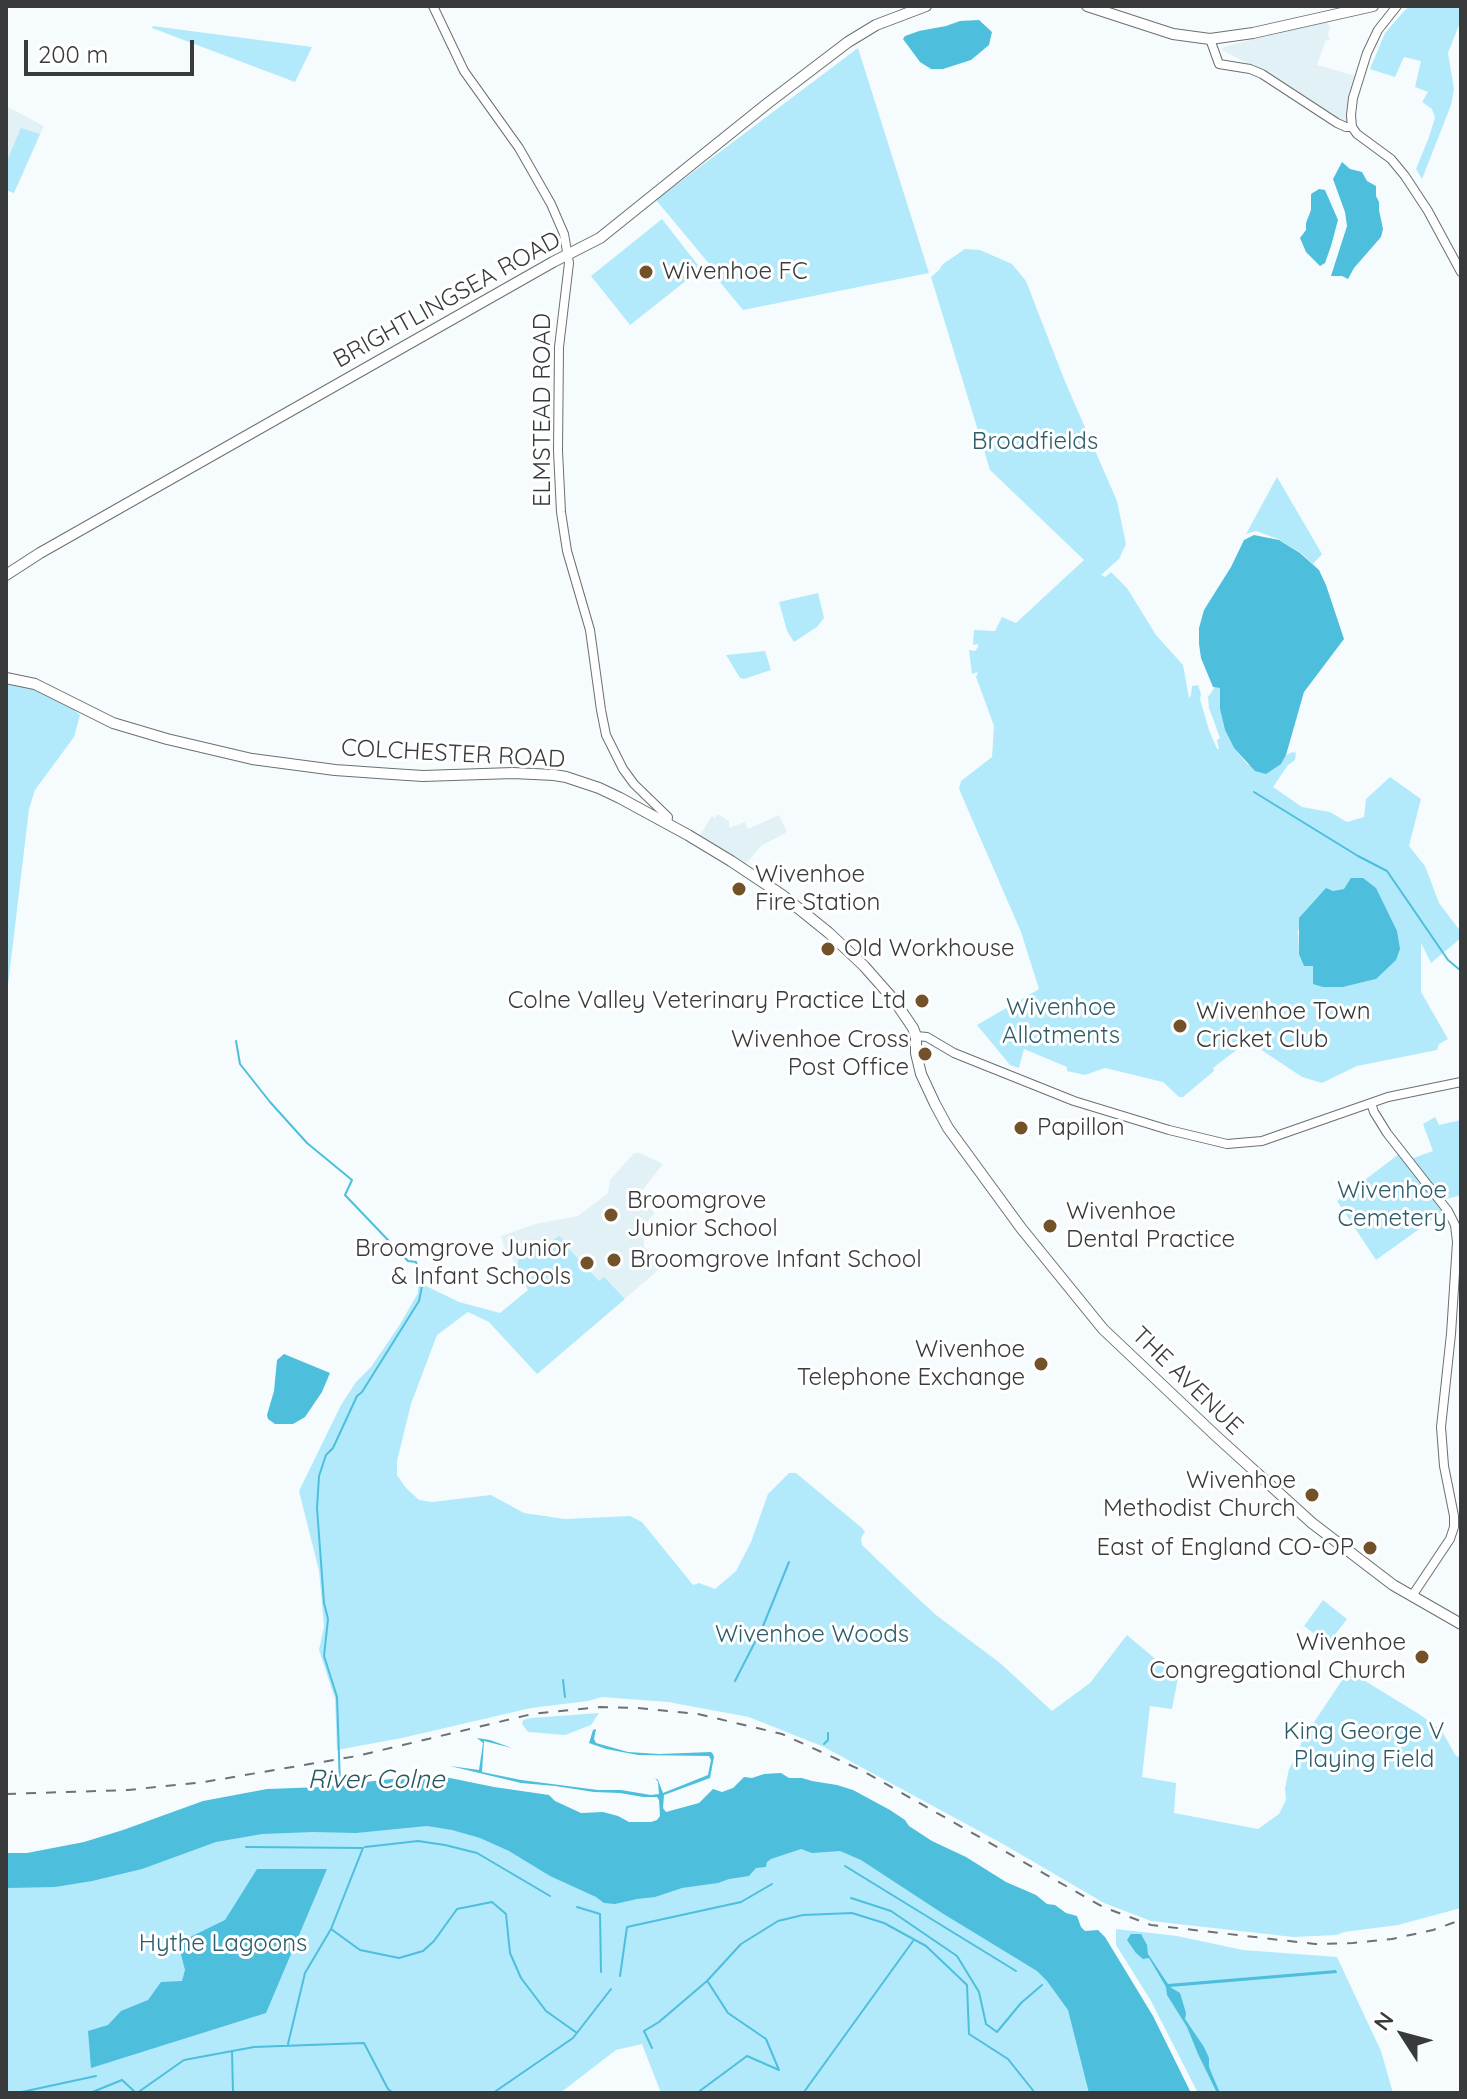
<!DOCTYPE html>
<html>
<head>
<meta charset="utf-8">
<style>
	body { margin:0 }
	#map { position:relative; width:1467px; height:2099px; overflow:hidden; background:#f6fcfe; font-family:Quicksand,sans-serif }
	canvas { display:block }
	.frame { position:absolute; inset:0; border:8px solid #383a3b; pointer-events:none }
	.north { position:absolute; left:1363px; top:1995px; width:80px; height:80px; -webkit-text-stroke:6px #fff; paint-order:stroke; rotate:306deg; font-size:22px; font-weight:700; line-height:32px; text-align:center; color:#383a3b }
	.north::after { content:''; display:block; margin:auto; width:28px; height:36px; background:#383a3b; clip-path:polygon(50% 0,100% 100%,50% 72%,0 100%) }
	.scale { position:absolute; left:24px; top:40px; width:170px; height:36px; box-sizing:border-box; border:4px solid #383a3b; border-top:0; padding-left:10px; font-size:24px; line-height:28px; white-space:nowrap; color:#383a3b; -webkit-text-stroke:6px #fff; paint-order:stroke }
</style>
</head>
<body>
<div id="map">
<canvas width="1467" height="2099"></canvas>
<div class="frame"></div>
<div class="north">N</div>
<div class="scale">200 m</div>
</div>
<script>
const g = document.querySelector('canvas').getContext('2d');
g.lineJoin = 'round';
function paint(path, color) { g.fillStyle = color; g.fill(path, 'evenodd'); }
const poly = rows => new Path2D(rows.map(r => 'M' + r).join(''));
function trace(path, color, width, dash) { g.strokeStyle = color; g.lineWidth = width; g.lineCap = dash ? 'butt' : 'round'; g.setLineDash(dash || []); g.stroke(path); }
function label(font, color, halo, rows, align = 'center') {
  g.font = font + ' Quicksand,sans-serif'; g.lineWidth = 6; g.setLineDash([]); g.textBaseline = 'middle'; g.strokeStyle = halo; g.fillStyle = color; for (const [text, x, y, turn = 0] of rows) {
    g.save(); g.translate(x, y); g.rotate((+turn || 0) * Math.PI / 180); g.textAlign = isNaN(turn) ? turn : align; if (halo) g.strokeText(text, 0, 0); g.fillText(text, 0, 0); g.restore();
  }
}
paint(poly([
	[1327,22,1330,27,1328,36,1330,38,1329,41,1326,40,1317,65,1356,76,1348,121,1344,123,1276,77,1221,50,1226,46],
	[6,106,44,126,14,193,6,190],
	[718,814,729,821,729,828,745,822,748,829,779,815,787,832,761,846,744,866,698,838,712,816,715,818],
	[634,1153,640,1153,663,1164,637,1197,655,1213,648,1221,644,1230,644,1247,663,1266,537,1374,489,1322,528,1290,517,1266,504,1246,501,1236,535,1224,578,1216,608,1193,610,1180]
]), '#e2f1f6');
paint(poly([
	[1411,6,1461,6,1461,20,1448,53,1454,89,1451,105,1422,179,1416,169,1429,137,1435,118,1432,109,1422,102,1428,92,1415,87,1421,61,1404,57,1395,77,1370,69,1385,33,1405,10],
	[153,26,312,47,295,82,152,28],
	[858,48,929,273,743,310,714,275,716,272,656,200],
	[21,128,40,134,14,193,6,190,6,163],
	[662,219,701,269,630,325,591,276],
	[965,249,980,250,1012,264,1026,281,1064,379,1117,501,1126,544,1119,559,1101,575,1105,577,1111,572,1127,588,1156,635,1183,665,1189,698,1191,695,1192,686,1198,685,1201,694,1200,699,1209,730,1217,749,1219,749,1217,740,1220,738,1209,708,1208,697,1215,687,1220,688,1220,709,1225,730,1234,748,1248,765,1280,764,1286,755,1293,752,1296,753,1295,760,1288,765,1273,787,1302,807,1330,812,1347,822,1364,817,1366,799,1390,777,1421,799,1409,846,1425,866,1439,903,1461,932,1461,938,1431,963,1421,943,1421,992,1448,1039,1439,1044,1437,1050,1357,1066,1322,1083,1302,1077,1248,1041,1213,1068,1214,1071,1183,1097,1179,1097,1163,1082,1105,1068,1085,1075,1067,1071,1067,1067,1024,1049,1019,1068,1010,1065,977,1025,1039,989,1021,932,959,789,961,781,992,757,994,726,976,677,978,672,972,674,969,650,975,651,978,647,978,644,973,645,974,630,995,631,1002,617,1016,623,1084,560,990,470,931,277,939,270,943,264],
	[1345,889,1376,979,1343,987,1323,987,1314,977,1313,966,1299,954,1298,930,1333,891],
	[1277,477,1322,554,1313,564,1301,553,1278,539,1256,531,1246,534],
	[818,593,824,618,817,627,794,642,787,631,779,602],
	[765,651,771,670,744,679,740,678,726,655],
	[6,683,41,689,65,702,80,715,74,737,35,790,29,809,6,1002],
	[1435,1117,1439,1125,1461,1120,1461,1195,1443,1200,1411,1159,1433,1151,1423,1124],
	[1399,1154,1443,1212,1376,1260,1337,1201],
	[559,1236,569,1245,567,1247,599,1281,604,1277,625,1299,537,1374,489,1322,468,1312,437,1335,411,1404,397,1461,397,1475,406,1488,419,1500,432,1502,491,1495,524,1513,565,1519,630,1516,642,1522,693,1585,699,1583,715,1589,736,1571,751,1542,768,1494,789,1473,796,1473,862,1528,865,1532,861,1538,862,1545,908,1589,936,1615,1000,1663,1052,1711,1090,1683,1127,1635,1178,1678,1172,1709,1150,1706,1142,1777,1176,1783,1174,1813,1258,1829,1279,1814,1286,1800,1285,1788,1289,1769,1299,1752,1302,1740,1347,1673,1355,1680,1357,1676,1419,1714,1444,1732,1443,1733,1456,1756,1461,1757,1461,1908,1398,1925,1344,1932,1337,1935,1293,1937,1151,1921,1104,1903,1003,1844,824,1747,749,1717,668,1702,602,1697,588,1701,531,1708,402,1738,337,1750,335,1699,319,1650,324,1626,319,1571,299,1491,341,1405,356,1382,371,1367,399,1326,418,1293,418,1282,459,1302,500,1313,528,1290,517,1266,521,1248,534,1239,542,1248],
	[1323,1600,1347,1619,1328,1644,1304,1626],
	[599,1713,591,1725,565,1735,528,1732,522,1724,523,1720,531,1718],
	[511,1822,784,1825,1009,1922,1127,2093,661,2093,642,2044,616,2050,560,2093,6,2093,6,1880,194,1834],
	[1116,1929,1177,1936,1243,1950,1337,1957,1381,2051,1393,2093,1198,2093,1151,2001,1116,1945]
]), '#b2eafb');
paint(poly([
	[979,20,992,32,989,45,971,60,943,69,931,69,920,62,903,39,905,36,919,31,946,26,960,21],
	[1342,162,1350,169,1362,172,1367,181,1376,186,1376,196,1379,202,1379,210,1383,229,1381,237,1354,268,1348,279,1342,276,1331,276,1347,226,1345,212,1333,179],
	[1319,189,1325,190,1338,220,1331,246,1325,263,1320,266,1306,252,1300,238,1306,230,1306,223,1311,210,1311,194],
	[1254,535,1279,540,1300,553,1319,570,1326,585,1344,639,1304,692,1286,755,1281,764,1266,774,1255,771,1234,748,1225,730,1220,709,1220,688,1213,687,1201,658,1199,644,1199,628,1204,610,1231,567,1244,540],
	[1351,878,1363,878,1376,888,1397,931,1400,949,1396,960,1376,979,1343,987,1323,987,1313,984,1313,966,1304,966,1299,954,1299,918,1326,888,1333,891,1344,889],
	[284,1354,330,1373,322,1392,305,1417,293,1424,275,1424,268,1419,267,1415,274,1391,277,1360],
	[596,1729,594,1739,596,1743,628,1752,659,1754,711,1752,713,1754,714,1757,710,1778,664,1795,663,1808,666,1812,699,1803,713,1789,722,1792,733,1788,744,1777,752,1778,764,1774,781,1773,789,1778,802,1778,812,1781,837,1785,853,1790,890,1810,905,1820,909,1826,932,1841,966,1857,1006,1882,1036,1895,1047,1904,1055,1905,1066,1913,1077,1916,1081,1927,1085,1931,1098,1930,1105,1937,1153,2016,1191,2093,1089,2093,1068,2010,1047,1981,1037,1971,942,1913,861,1860,840,1851,812,1853,801,1849,771,1859,767,1862,766,1867,756,1868,749,1876,729,1879,718,1883,682,1888,655,1897,637,1899,615,1904,604,1903,596,1897,550,1876,509,1851,480,1838,452,1830,427,1826,356,1833,313,1832,262,1834,216,1842,142,1869,92,1881,55,1887,6,1888,6,1853,27,1853,84,1842,123,1830,203,1801,267,1789,322,1787,400,1778,445,1777,494,1787,549,1795,555,1801,581,1813,603,1812,618,1816,629,1822,651,1822,657,1820,660,1816,659,1800,657,1797,643,1797,620,1793,594,1792,555,1786,521,1783,450,1766,479,1770,483,1743,477,1738,490,1740,512,1748,484,1741,482,1772,521,1780,598,1790,621,1790,651,1795,659,1794,658,1782,655,1778,658,1780,663,1793,708,1775,711,1760,709,1756,638,1755,606,1749,589,1743,593,1730],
	[257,1869,327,1869,266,2013,91,2068,88,2031,108,2025,121,2011,148,2000,161,1982,182,1981,185,1970,178,1943,225,1920],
	[1131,1934,1141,1934,1147,1945,1148,1954,1168,1984,1336,1970,1337,1973,1170,1987,1180,1993,1186,2013,1185,2019,1204,2047,1209,2058,1209,2067,1220,2093,1217,2093,1198,2054,1187,2027,1167,1995,1166,1987,1149,1958,1143,1959,1136,1953,1127,1940]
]), '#4dbedc');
trace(poly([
	[1254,792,1358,856,1387,871,1448,960,1460,970],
	[236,1041,240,1064,270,1102,307,1143,352,1180,345,1195,408,1261,416,1262,422,1286,419,1301,362,1392,357,1396,333,1448,326,1455,319,1476,317,1508,324,1603,328,1619,324,1656,337,1697,340,1785],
	[761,1631,789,1562],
	[563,1680,565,1697],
	[735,1681,756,1640],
	[824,1744,828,1740,828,1733],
	[246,1847,363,1848,331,1929,360,1950,399,1958,423,1951,434,1941,457,1909,492,1902,506,1914,510,1953,521,1978,546,2011,577,2033],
	[365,1847,418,1841,445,1845,477,1853,550,1896],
	[845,1866,1016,1971],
	[851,1898,891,1911,957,1956,979,1992,986,2024,997,2032,1021,2003,1042,1985],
	[577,1907,600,1914,601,1972],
	[620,1976,627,1927,741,1902,772,1884],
	[288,2044,305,1973,331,1929],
	[652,2048,644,2031,659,2022,707,1981,741,1944,778,1921,803,1915,852,1913,884,1923,926,1946,967,1985,969,2034,1008,2059,1035,2093],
	[232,2051,233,2093],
	[17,2093,96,2076],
	[90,2093,122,2080,135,2092],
	[137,2093,184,2060,254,2047,364,2043,388,2089,393,2093],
	[493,2093,573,2038,611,1989],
	[697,2093,747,2056,779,2070,766,2039,728,2013,708,1982],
	[807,2093,804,2092,913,1941]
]), '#4dbedc', 2);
const minor = poly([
	[433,6,464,71,519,148,551,204,564,234,569,263,559,347,558,451,561,512,567,551,590,630,601,710,606,735,623,769,634,784,668,817,667,824],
	[1210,39,1219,64,1250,69,1262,74,1337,123,1346,127,1352,127],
	[1352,127,1357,134,1391,159,1405,176,1428,211,1461,272],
	[1352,127,1351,115,1353,98,1367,53,1378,30,1397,6],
	[916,1036,927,1037,954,1053,1074,1101,1169,1130,1227,1144,1262,1141,1388,1097,1461,1082],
	[1371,1103,1374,1112,1387,1133,1448,1211,1455,1225,1457,1242,1451,1334,1441,1427,1444,1466,1454,1516,1454,1527,1450,1539,1412,1596]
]);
const major = poly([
	[1087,6,1173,34,1210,39,1253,33,1373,6],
	[6,575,40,553,553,262,600,238,768,103,848,42,876,25,926,6],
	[6,678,35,684,113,723,167,739,252,759,335,770,392,774,423,776,513,773,554,775,566,777,599,788,620,798,688,835,731,861,782,895,829,933,864,966,894,1000,913,1028,916,1036,916,1053,921,1074,935,1104,948,1128,1021,1228,1103,1329,1216,1436,1312,1523,1393,1585,1461,1624]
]);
trace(minor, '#6a7071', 10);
trace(major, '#6a7071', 12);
trace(minor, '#fff', 8);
trace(major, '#fff', 10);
trace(poly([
	[6,1794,128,1790,204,1782,357,1756,532,1714,600,1707,638,1708,698,1714,782,1734,863,1771,1103,1907,1151,1925,1315,1944,1353,1943,1392,1939,1433,1930,1461,1920]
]), '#6e7173', 2, [10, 10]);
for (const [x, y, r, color] of [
	[646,272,8,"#735129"],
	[739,889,8,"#735129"],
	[828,949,8,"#735129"],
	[922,1001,8,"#735129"],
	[1180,1026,8,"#735129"],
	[925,1054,8,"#735129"],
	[1021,1128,8,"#735129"],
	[611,1215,8,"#735129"],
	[1050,1226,8,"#735129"],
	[614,1260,8,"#735129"],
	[587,1263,8,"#735129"],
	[1041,1364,8,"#735129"],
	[1312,1495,8,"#735129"],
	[1370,1548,8,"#735129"],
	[1422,1657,8,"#735129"]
]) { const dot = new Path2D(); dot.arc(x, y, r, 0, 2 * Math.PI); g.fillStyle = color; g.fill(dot); trace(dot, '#fff', 3); }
label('24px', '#383a3b', '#fff', [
	["Wivenhoe FC",662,272],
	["Wivenhoe",755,875],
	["Fire Station",755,903],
	["Old Workhouse",844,949],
	["Colne Valley Veterinary Practice Ltd",906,1001,"right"],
	["Wivenhoe Town",1196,1012],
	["Cricket Club",1196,1040],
	["Wivenhoe Cross",909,1040,"right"],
	["Post Office",909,1068,"right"],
	["Papillon",1037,1128],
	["Broomgrove",627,1201],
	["Junior School",627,1229],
	["Wivenhoe",1066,1212],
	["Dental Practice",1066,1240],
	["Broomgrove Junior",571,1249,"right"],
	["& Infant Schools",571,1277,"right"],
	["Broomgrove Infant School",630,1260],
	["Wivenhoe",1025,1350,"right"],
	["Telephone Exchange",1025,1378,"right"],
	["Wivenhoe",1296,1481,"right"],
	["Methodist Church",1296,1509,"right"],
	["East of England CO-OP",1354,1548,"right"],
	["Wivenhoe",1406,1643,"right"],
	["Congregational Church",1406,1671,"right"]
], 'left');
label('24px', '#383a3b', '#fff', [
	["BRIGHTLINGSEA ROAD",447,300,-29],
	["ELMSTEAD ROAD",543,410,-90],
	["COLCHESTER ROAD",453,754,3],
	["THE AVENUE",1187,1381,44]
]);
label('24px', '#2d5d6a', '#fff', [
	["Broadfields",1035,442],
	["Wivenhoe",1061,1008],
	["Allotments",1061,1036],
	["Wivenhoe",1392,1191],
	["Cemetery",1392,1219],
	["Wivenhoe Woods",812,1635],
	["King George V",1364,1732],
	["Playing Field",1364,1760],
	["Hythe Lagoons",223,1944]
]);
label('italic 26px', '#295865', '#fff', [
	["River Colne",376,1780]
]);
</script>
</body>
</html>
